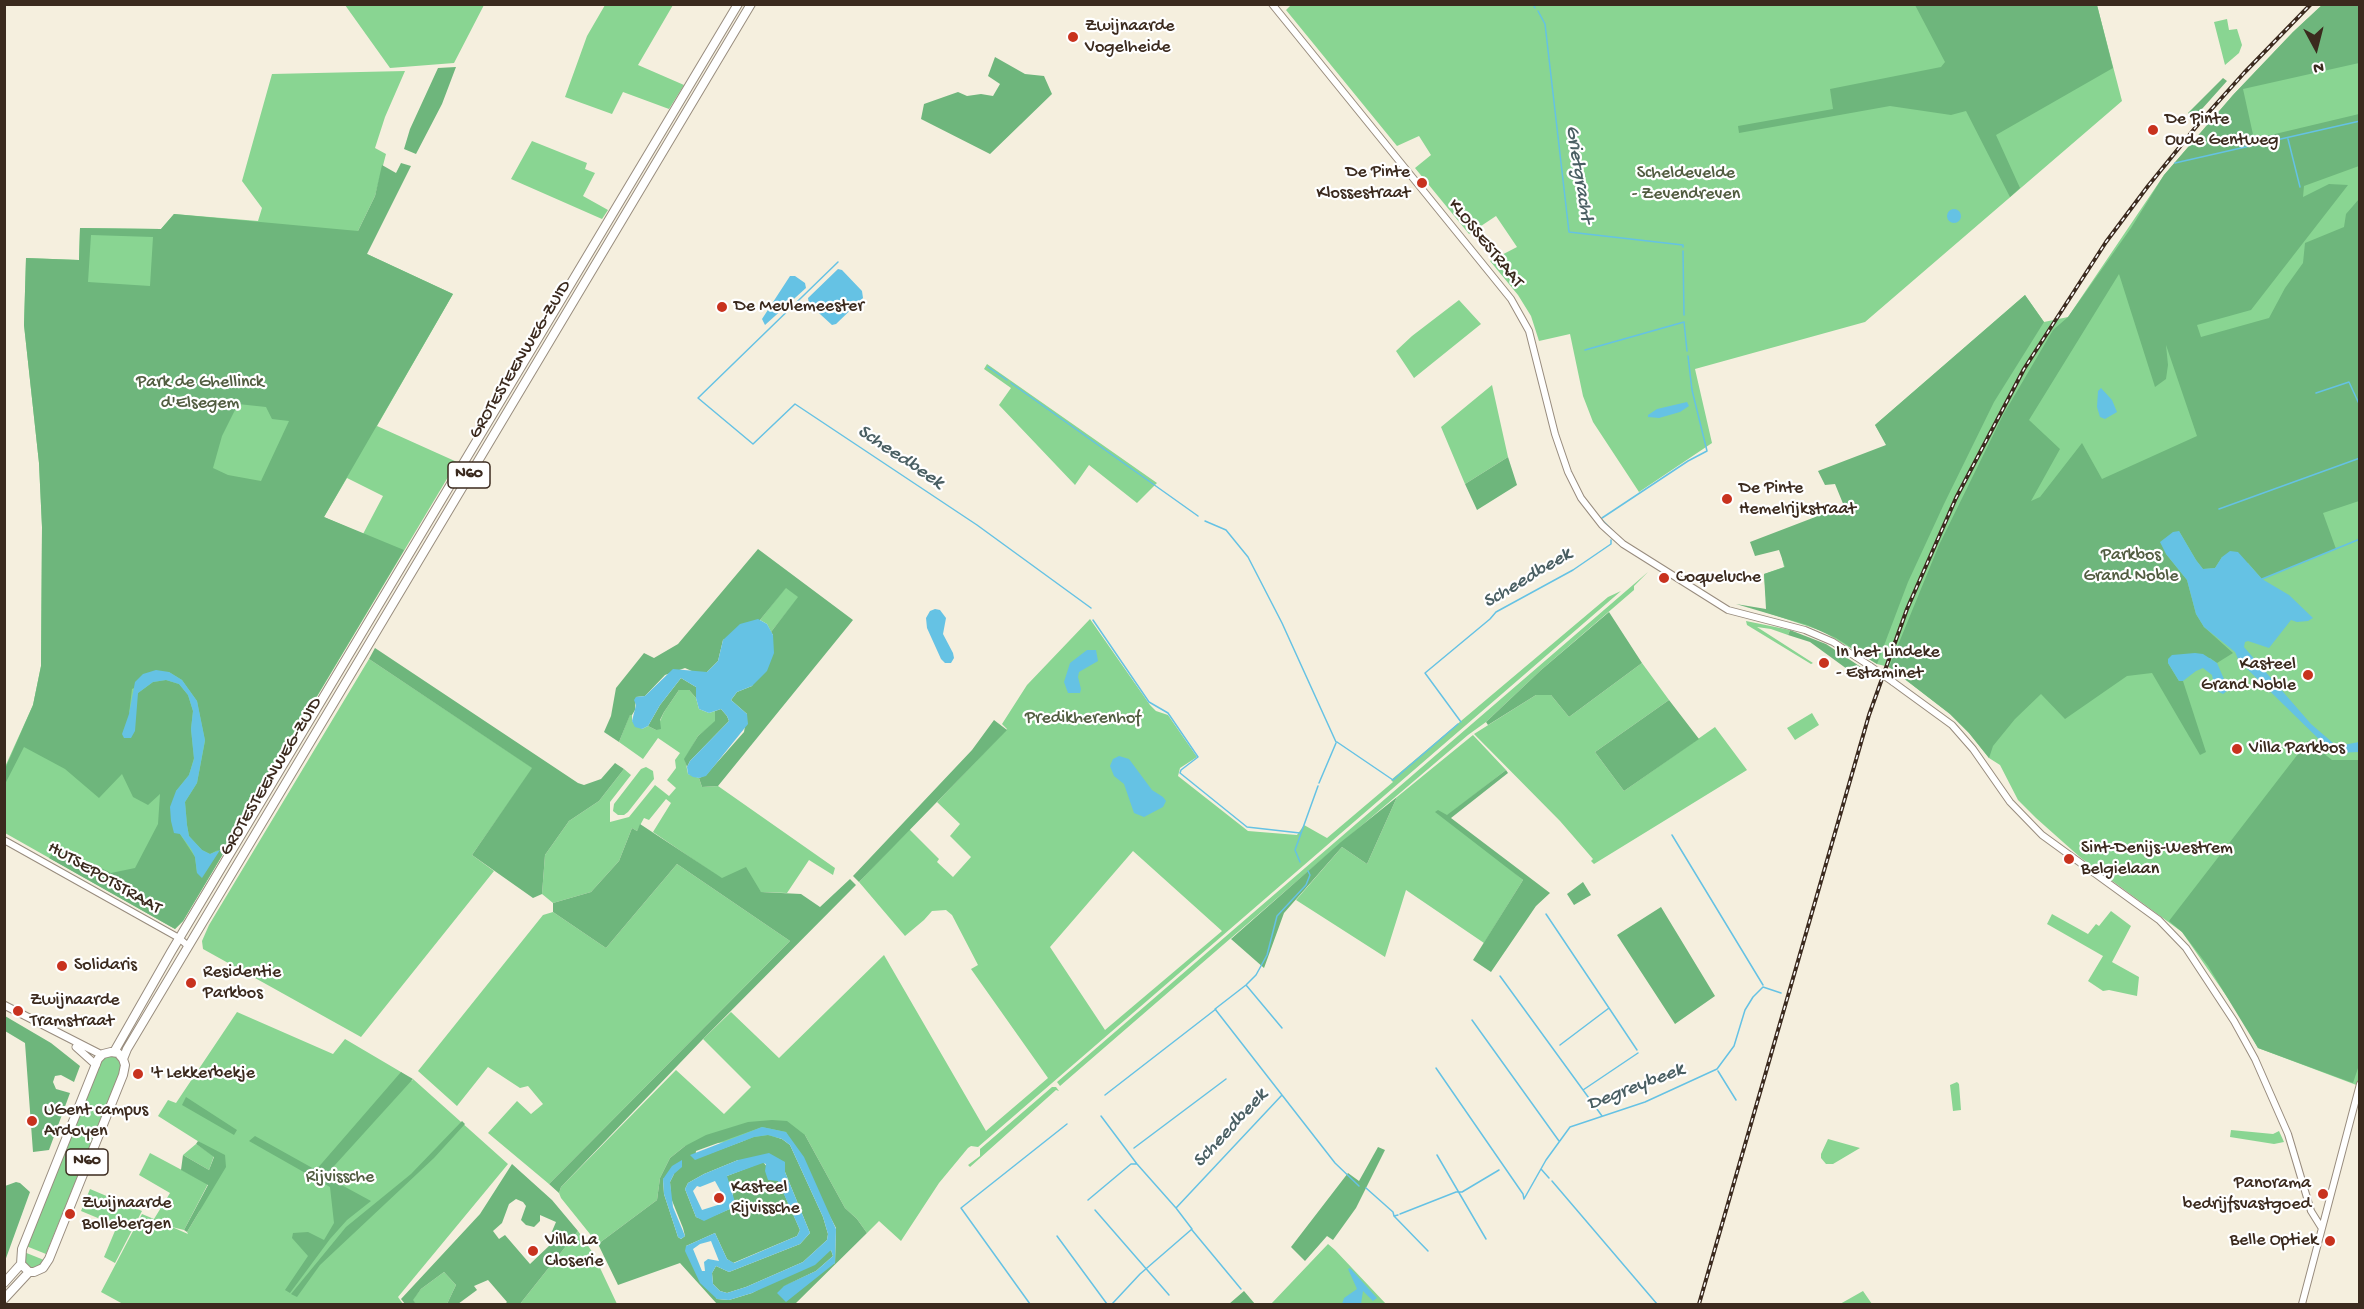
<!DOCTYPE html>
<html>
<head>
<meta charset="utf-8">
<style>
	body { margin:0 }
	#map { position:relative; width:2364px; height:1309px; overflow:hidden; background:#f5efde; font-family:"Gochi Hand",sans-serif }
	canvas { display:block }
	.frame { position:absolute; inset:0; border:6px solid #3b2a1e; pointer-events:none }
	.north { position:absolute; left:2286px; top:18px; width:60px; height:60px; -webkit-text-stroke:4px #fff; paint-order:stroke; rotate:173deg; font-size:16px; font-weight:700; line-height:24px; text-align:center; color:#3b2a1e }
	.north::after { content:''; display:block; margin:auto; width:21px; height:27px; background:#3b2a1e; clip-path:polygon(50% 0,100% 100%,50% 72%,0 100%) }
</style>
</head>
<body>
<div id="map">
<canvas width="2364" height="1309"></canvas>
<div class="frame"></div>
<div class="north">N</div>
</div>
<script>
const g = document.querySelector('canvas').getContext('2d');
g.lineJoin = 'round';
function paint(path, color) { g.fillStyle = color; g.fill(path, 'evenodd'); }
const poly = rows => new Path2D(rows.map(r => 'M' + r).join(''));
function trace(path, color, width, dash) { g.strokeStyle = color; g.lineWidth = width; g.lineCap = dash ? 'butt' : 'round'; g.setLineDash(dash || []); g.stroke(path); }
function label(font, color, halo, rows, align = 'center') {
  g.font = font + ' "Gochi Hand",sans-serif'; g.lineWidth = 4.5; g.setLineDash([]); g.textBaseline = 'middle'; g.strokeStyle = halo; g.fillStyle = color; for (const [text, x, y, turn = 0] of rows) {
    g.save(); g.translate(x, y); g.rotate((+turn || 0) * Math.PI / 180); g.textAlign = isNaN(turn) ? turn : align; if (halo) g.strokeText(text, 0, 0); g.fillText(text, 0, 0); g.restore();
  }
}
paint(poly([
	[1292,4,2097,5,2122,101,1865,322,1695,369,1712,443,1639,492,1593,422,1583,396,1570,334,1539,341,1531,316,1518,295,1490,261,1517,247,1496,216,1469,234,1415,168,1431,155,1419,136,1397,146,1286,10],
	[345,5,484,5,454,63,390,68],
	[605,5,673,5,638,65,684,85,669,109,623,92,612,114,565,97,587,36],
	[2322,5,2359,5,2359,1086,2258,1048,2241,1017,2182,932,2081,858,2036,818,2018,800,2000,765,1989,758,1969,733,1950,714,1889,667,1877,664,1822,631,1759,610,1767,609,1764,574,1784,567,1782,558,1910,507,1887,445,1875,425,2025,295,2044,322,2068,317,2164,175,2233,95,2293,32],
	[2227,19,2229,30,2237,29,2242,45,2239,53,2225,65,2214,22],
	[405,71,385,117,375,148,386,154,375,196,358,231,367,254,453,294,377,426,457,462,183,921,175,929,5,833,4,769,33,705,41,666,42,527,39,463,24,325,26,258,79,260,80,228,161,229,174,214,258,221,262,208,242,181,272,74],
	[347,478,383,496,363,534,324,517],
	[532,141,587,163,585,169,595,173,583,196,608,210,602,219,511,179],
	[1459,300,1481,324,1414,378,1396,351,1412,336],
	[987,364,1157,483,1137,503,1089,465,1075,485,999,405,1011,388,984,369],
	[1492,385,1508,457,1465,484,1441,427],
	[1648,572,1634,586,1634,590,1541,670,1486,722,1468,735,1320,861,1060,1086,1057,1082],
	[786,587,799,597,771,632,767,624,760,620],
	[1621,591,978,1147,971,1146,968,1148,939,1183,901,1241,879,1221,867,1233,857,1219,845,1208,805,1135,685,1146,670,1158,660,1178,657,1200,598,1244,561,1198,559,1193,561,1187,676,1070,724,1114,751,1087,703,1039,731,1012,779,1058,884,955,986,1131,1048,1078,971,969,978,965,952,915,946,910,932,911,924,920,905,936,859,882,909,829,939,859,937,862,953,877,971,857,950,836,960,824,937,802,1007,729,1002,724,1027,685,1090,619,1150,705,1156,711,1168,715,1197,757,1180,768,1178,776,1248,831,1297,835,1304,825,1327,838,1393,782,1391,780,1608,597],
	[1133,851,1222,931,1105,1030,1050,947],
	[1746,621,1790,630,1788,635,1771,629,1757,627,1813,663,1811,664,1747,625],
	[369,659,533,768,472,855,494,871,361,1037,203,949,202,941,209,925],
	[1642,663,1669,700,1595,752,1624,791,1715,727,1747,770,1594,864,1591,861,1593,859,1560,821,1474,734,1536,695,1551,695,1569,717],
	[679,690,689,690,696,698,699,709,709,713,715,711,716,717,715,722,698,736,685,759,688,774,699,778,702,787,718,786,835,868,833,875,809,860,787,893,761,892,722,879,653,832,671,803,666,799,649,820,644,818,637,831,632,828,619,861,591,892,553,903,542,894,545,855,569,821,599,801,624,769,631,775,610,802,610,822,629,817,655,785,669,796,676,788,667,780,676,768,675,760,680,753,658,738,643,759,619,742,630,714,632,715,632,721,642,729,648,726,656,730,664,712],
	[1812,713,1819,725,1795,740,1787,728],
	[1473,735,1506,770,1447,816,1523,880,1484,943,1406,890,1385,957,1296,900,1342,847,1367,864,1397,797],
	[646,767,653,771,654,779,628,812,624,815,618,815,613,811,614,804,641,769],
	[677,864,790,941,549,1184,488,1133,517,1101,531,1114,543,1104,528,1086,520,1088,488,1067,457,1106,418,1071,543,915,553,912,606,948],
	[2111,911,2131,926,2112,962,2139,977,2137,996,2109,990,2103,991,2088,981,2103,956,2047,924,2052,914,2088,934,2096,924,2099,926],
	[237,1012,333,1054,345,1039,401,1072,412,1081,413,1079,508,1164,398,1297,403,1304,123,1304,101,1292,142,1214,154,1219,170,1193,139,1175,150,1153,208,1184,184,1230,172,1227,188,1234,187,1232,199,1212,223,1157,158,1116,168,1100,176,1103],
	[107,1056,115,1056,121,1061,120,1072,46,1254,26,1246,102,1060],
	[1957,1082,1959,1084,1961,1110,1953,1111,1950,1085],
	[1052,1087,1056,1087,1059,1091,1056,1090,970,1167,968,1165,980,1156,980,1149],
	[2231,1130,2273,1134,2279,1131,2284,1142,2274,1144,2230,1137],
	[1828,1139,1860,1148,1833,1164,1826,1164,1821,1158,1821,1154],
	[196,1144,214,1156,209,1170,183,1155],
	[90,1189,142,1211,115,1263,104,1257,117,1226,81,1211],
	[578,1231,593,1253,617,1304,520,1304],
	[1328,1244,1335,1250,1386,1304,1271,1304],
	[24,1252,44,1260,43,1264,33,1268,27,1266,23,1261],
	[444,1272,456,1285,447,1304,416,1304,412,1300,421,1289],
	[1863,1291,1872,1304,1840,1304]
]), '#89d592');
paint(poly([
	[1915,5,2097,5,2113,68,1996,135,2020,188,2010,197,1966,111,1951,115,1890,106,1739,133,1738,126,1833,109,1830,89,1941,67,1945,62],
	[2322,5,2359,5,2359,63,2243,89,2254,139,2359,114,2359,166,2304,186,2303,197,2329,184,2348,185,2251,310,2197,325,2201,337,2269,318,2285,288,2303,263,2305,243,2344,227,2346,214,2359,199,2359,501,2323,513,2336,549,2262,579,2248,563,2222,557,2215,568,2203,569,2196,560,2179,531,2166,554,2187,580,2196,614,2204,627,2233,653,2217,663,2210,658,2168,663,2179,681,2183,681,2206,752,2200,755,2152,673,2127,676,2065,719,2041,694,2015,719,1993,746,1989,758,1969,733,1950,714,1889,667,1939,545,2003,415,2053,330,2068,317,2131,228,2164,175,2233,95,2293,32],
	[2119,274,2155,387,2166,379,2168,365,2166,345,2197,436,2102,479,2082,443,2040,497,2031,501,2060,449,2029,420],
	[995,57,1025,74,1044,76,1052,94,990,154,921,119,924,104,958,92,967,96,981,94,993,96,1000,84,988,76],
	[456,67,442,104,416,154,404,149,410,129,438,68],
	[2223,78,2227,81,2193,119,2188,113],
	[401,163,411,166,367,254,453,294,324,517,404,550,183,921,175,929,49,858,52,854,64,850,111,873,135,868,158,824,160,794,148,805,133,797,122,774,99,798,65,769,24,747,5,784,5,769,33,705,41,666,42,527,39,463,24,325,26,258,79,260,80,228,161,229,174,214,358,231,375,196,382,165,396,173],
	[91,235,153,237,150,286,88,282],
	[238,404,266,407,272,419,289,421,261,481,228,475,213,468,222,436],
	[169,672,182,680,197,701,205,741,197,783,185,802,187,825,189,836,202,850,210,854,218,850,197,873,195,857,180,834,176,791,189,775,194,758,191,729,193,711,188,695,179,684,166,680,153,682,138,693,129,714,132,689],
	[2025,295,2044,322,1994,402,1944,504,1908,582,1877,664,1836,638,1807,625,1736,604,1766,609,1764,574,1785,567,1779,550,1755,556,1750,542,1844,506,1835,484,1825,485,1818,471,1886,445,1875,425],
	[1508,457,1517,485,1477,510,1465,484],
	[758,549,853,620,718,786,702,787,699,778,706,775,744,732,747,714,731,700,737,692,752,686,773,635,771,632,798,597,786,588,760,620,723,640,718,661,707,672,694,672,685,668,665,675,645,696,636,697,635,710,632,715,630,715,619,742,604,732,611,716,616,688,644,653,654,658,678,644],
	[1609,612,1642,663,1569,717,1551,695,1536,695,1488,725,1486,722,1541,670],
	[1790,630,1826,644,1873,675,1866,680,1858,677,1810,642,1788,635],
	[375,648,578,783,584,785,601,779,615,763,624,769,599,801,569,821,545,855,542,894,533,898,472,855,532,768,369,659],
	[681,678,696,687,696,698,689,690,679,690,664,712,660,720,661,729,656,730,648,726,660,705],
	[1669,700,1699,739,1624,791,1595,752],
	[721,709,727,716,729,721,690,761,687,767,684,759,698,736,715,721,715,711],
	[994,720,1007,730,859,882,853,876,972,750],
	[2308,741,2332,760,2359,760,2360,1062,2353,1083,2258,1048,2208,966,2182,932,2169,921],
	[1506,770,1508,773,1451,818,1550,893,1536,906,1491,972,1473,960,1523,880,1435,812,1438,810,1447,815],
	[1397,797,1367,864,1342,847,1284,913,1264,968,1231,939,1341,842],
	[640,824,722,878,746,867,761,892,801,894,820,907,850,879,856,885,703,1039,561,1187,559,1193,549,1184,790,941,677,864,606,948,553,912,553,903,591,892,619,861,632,828,637,831],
	[1583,882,1591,895,1574,905,1567,894],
	[1661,907,1715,996,1675,1024,1617,935],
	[5,1016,51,1043,80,1066,74,1082,61,1075,55,1076,53,1082,56,1089,70,1093,49,1150,33,1152,25,1043,5,1031],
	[401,1072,413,1079,325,1176,371,1201,347,1220,330,1239,290,1293,285,1290,308,1256,292,1238,293,1233,308,1232,324,1240,334,1223,330,1187,249,1141,255,1136,316,1170],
	[186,1097,237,1130,234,1135,182,1105],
	[772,1120,787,1121,805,1135,845,1208,857,1219,867,1233,795,1304,717,1304,680,1263,618,1285,598,1244,657,1200,660,1178,670,1158,685,1146,706,1135,748,1122],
	[762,1127,786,1132,836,1228,835,1263,784,1286,816,1271,833,1256,831,1250,752,1293,729,1300,717,1299,686,1246,715,1233,727,1259,733,1263,797,1236,800,1230,778,1180,763,1162,727,1176,727,1179,733,1194,732,1208,704,1220,696,1217,685,1189,688,1183,704,1174,738,1160,785,1162,785,1172,810,1233,800,1244,729,1272,716,1266,712,1273,713,1284,720,1291,727,1293,746,1287,803,1262,827,1240,828,1234,823,1217,790,1145,782,1139,768,1135,754,1137,695,1159,696,1151],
	[674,1174,670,1182,671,1198,683,1228,685,1236,681,1239,678,1237,664,1194,663,1179],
	[462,1121,465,1124,434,1158,320,1265,297,1297,291,1294,346,1227,411,1174],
	[198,1141,225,1155,226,1167,187,1232,184,1230,208,1185,181,1170,183,1155,209,1170,214,1157,196,1144],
	[1378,1147,1385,1150,1356,1208,1333,1240,1327,1236,1305,1261,1291,1247,1348,1173,1359,1181],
	[512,1164,552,1200,578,1231,520,1304,505,1304,507,1302,488,1280,474,1286,477,1290,458,1304,447,1304,456,1285,444,1272,421,1289,413,1300,416,1304,405,1304,401,1299,480,1214],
	[516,1199,523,1202,526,1206,521,1220,526,1225,534,1227,540,1221,540,1215,556,1222,547,1243,550,1245,530,1264,505,1235,499,1239,493,1231,502,1223,509,1204],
	[16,1182,20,1183,30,1192,5,1261,5,1186],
	[1244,1291,1255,1304,1229,1304]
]), '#6eb67c');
paint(poly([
	'1947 216a7 7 0 1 1 14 0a7 7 0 1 1-14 0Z',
	[838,269,842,270,862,291,863,298,836,324,832,325,809,304,808,298],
	[790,276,795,276,805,283,806,288,765,325,762,319],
	[2101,388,2112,400,2117,412,2105,419,2100,417,2097,407,2098,391],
	[1687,402,1689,406,1680,412,1659,418,1648,417,1648,415,1657,409],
	[2179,531,2196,560,2203,569,2215,568,2222,557,2230,551,2238,552,2262,579,2289,595,2313,618,2308,621,2297,622,2291,620,2269,648,2248,641,2245,642,2244,647,2311,724,2333,743,2338,746,2359,742,2359,752,2337,753,2329,749,2239,661,2235,652,2204,627,2196,614,2187,580,2166,554,2160,542,2173,532],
	[935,609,940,610,946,618,943,634,953,653,954,658,951,663,945,663,941,659,927,628,926,618,930,611],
	[758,619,767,624,773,635,774,653,767,671,752,686,737,692,731,700,747,714,748,724,706,776,699,778,693,777,688,774,687,767,690,761,729,721,727,716,721,709,709,713,699,709,696,698,696,687,681,678,660,705,648,726,642,729,635,727,632,721,636,705,634,700,636,697,645,696,673,669,707,672,718,661,723,640,740,624],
	[1087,650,1096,650,1098,661,1079,672,1078,677,1081,689,1080,693,1068,693,1064,682,1070,663],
	[2195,653,2203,654,2217,663,2227,686,2227,691,2223,694,2215,690,2212,675,2203,668,2196,671,2183,681,2179,681,2168,663,2168,659,2172,655],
	[156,670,169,672,182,680,197,701,205,740,197,783,185,802,187,825,189,836,202,850,210,854,220,850,202,878,197,873,195,857,191,849,180,834,174,833,171,821,170,807,176,791,189,775,194,759,191,729,193,711,188,695,179,684,166,680,153,682,138,693,135,731,131,738,124,738,122,734,129,714,135,682,143,674],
	[1119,756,1129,759,1152,790,1163,797,1166,801,1163,807,1144,817,1134,813,1124,784,1114,776,1110,766,1113,759],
	[762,1127,786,1132,804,1157,836,1229,835,1263,786,1302,777,1293,784,1286,816,1271,833,1256,831,1250,815,1265,752,1293,729,1300,717,1299,700,1283,685,1251,686,1246,715,1233,727,1259,734,1263,797,1236,800,1230,778,1181,768,1180,765,1171,766,1164,763,1163,727,1176,735,1202,732,1208,704,1221,696,1217,685,1189,688,1183,704,1174,738,1160,769,1153,785,1162,785,1172,810,1233,800,1244,729,1272,716,1266,712,1273,713,1284,720,1291,727,1293,746,1287,803,1262,827,1240,828,1234,823,1217,790,1145,782,1139,768,1135,754,1137,695,1160,690,1155],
	[715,1181,725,1199,724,1203,702,1210,693,1191,697,1186,700,1187],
	[711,1241,719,1261,708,1259,704,1262,705,1271,702,1271,693,1249,700,1244],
	[682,1160,682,1167,674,1174,670,1182,673,1207,685,1236,681,1239,678,1237,664,1194,663,1179,672,1166],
	[1350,1268,1377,1298,1373,1301,1363,1291,1361,1304,1342,1304,1344,1298,1357,1289,1348,1269]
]), '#65c2e4');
trace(poly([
	[1533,4,1535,8],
	[1538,11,1545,24,1569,232,1683,245,1683,247],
	[2288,139,2300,187],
	[2175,163,2360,121],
	[1683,251,1684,315],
	[838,262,698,398,753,444,795,404,977,525,1091,608],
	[1585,350,1684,322,1687,351],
	[988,367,1007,380],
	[1011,383,1198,516],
	[2316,393,2349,382,2360,406],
	[2219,509,2360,458],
	[1205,521,1226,530,1248,557,1282,623,1336,742],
	[1613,531,1601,519,1602,518,1688,461,1707,451,1692,390,1688,356],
	[2262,579,2360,539],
	[1093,620,1149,702,1168,713,1198,757,1181,770,1180,773,1247,827,1300,833],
	[1461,722,1425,673,1490,619,1496,612,1573,570,1611,544,1611,540],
	[1337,742,1393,780,1458,724],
	[1319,783,1336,743],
	[1672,835,1763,985],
	[1300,862,1295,850,1318,786],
	[1546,914,1609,1008],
	[1500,976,1602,1116],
	[1246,985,1282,1028],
	[1472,1020,1559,1141],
	[1560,1045,1609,1008,1637,1050],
	[1436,1068,1523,1194,1524,1199,1546,1160,1570,1127,1645,1102,1717,1069,1734,1046,1745,1010,1753,997,1763,987,1781,993],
	[1718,1071,1736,1100],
	[1583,1090,1638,1053],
	[1105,1095,1216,1009],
	[1282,1095,1335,1163,1359,1186],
	[1101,1116,1137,1164,1176,1208],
	[1134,1148,1226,1079],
	[1437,1155,1486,1239],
	[1541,1169,1549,1178],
	[1552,1181,1657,1304],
	[1366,1188,1393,1212,1394,1216,1398,1215],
	[1088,1200,1131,1164,1137,1164],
	[1095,1210,1169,1295],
	[1400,1214,1456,1192,1462,1192,1499,1170],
	[1394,1216,1428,1251],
	[1192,1230,1241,1289],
	[1057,1236,1107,1304],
	[1030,1304,961,1208,1067,1124],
	[1112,1304,1140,1274,1192,1229,1176,1208,1282,1095,1215,1009,1246,985,1256,975,1267,955,1277,916,1306,885,1310,875,1308,871]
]), '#65c2e4', 1.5);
const tertiary = poly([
	[1272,4,1511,299,1529,331,1555,434,1568,472,1581,498,1602,525,1623,544,1728,610,1805,630,1833,642,1870,666],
	[1893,682,1952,725,1973,749,2010,802,2042,835,2159,920,2186,948,2234,1021,2255,1059,2288,1134,2311,1211,2321,1227],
	[4,840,179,938,188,946],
	[2302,1304,2360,1084]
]);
const secondary = poly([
	[4,1005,102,1055],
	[76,1047,96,1065]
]);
const trunk = poly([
	[114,1052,171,952,738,4],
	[123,1059,118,1053,111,1052,103,1054,98,1059,22,1249,21,1264,29,1272,34,1272,43,1268,49,1259,123,1075,125,1065,123,1059,127,1049,751,4],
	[4,1283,21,1264],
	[4,1299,29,1272]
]);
trace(tertiary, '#988c7e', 8);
trace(secondary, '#988c7e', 9);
trace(trunk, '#988c7e', 10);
trace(tertiary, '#fff', 6);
trace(secondary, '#fff', 7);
trace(trunk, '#fff', 8);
const rail = poly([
	[1699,1304,1869,715,1907,609,1956,498,2024,369,2106,242,2148,186,2200,122,2244,73,2311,4]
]);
trace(rail, '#3b2a1e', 4);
trace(rail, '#fff', 1.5, [4.5]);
const tertiaryBridge = poly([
	[1870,666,1893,682]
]);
trace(tertiaryBridge, '#988c7e', 8, []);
trace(tertiaryBridge, '#fff', 6);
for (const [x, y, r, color] of [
	[1073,37,6,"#c8321e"],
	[2153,130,6,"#c8321e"],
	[1422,183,6,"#c8321e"],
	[722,307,6,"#c8321e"],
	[1727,499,6,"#c8321e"],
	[1664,578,6,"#c8321e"],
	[1824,663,6,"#c8321e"],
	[2308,675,6,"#c8321e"],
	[2237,749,6,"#c8321e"],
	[2069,859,6,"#c8321e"],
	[62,966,6,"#c8321e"],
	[191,983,6,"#c8321e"],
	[18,1011,6,"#c8321e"],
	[138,1074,6,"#c8321e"],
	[32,1121,6,"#c8321e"],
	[2323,1194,6,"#c8321e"],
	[719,1198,6,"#c8321e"],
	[70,1214,6,"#c8321e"],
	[2330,1241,6,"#c8321e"],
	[533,1251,6,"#c8321e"]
]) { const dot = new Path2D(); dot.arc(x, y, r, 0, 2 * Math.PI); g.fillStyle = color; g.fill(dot); trace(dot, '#fff', 2); }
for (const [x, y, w] of [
	[469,475,42],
	[87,1162,42]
]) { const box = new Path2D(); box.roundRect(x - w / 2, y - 13, w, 26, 4.5); g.fillStyle = '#fff'; g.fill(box); trace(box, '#3b2a1e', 1.5); }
label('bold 16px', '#3b2a1e', null, [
	["N60",469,475],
	["N60",87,1162]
]);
label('18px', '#3b2a1e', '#fff', [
	["Zwijnaarde",1085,27],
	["Vogelheide",1085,48],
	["De Pinte",2165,120],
	["Oude Gentweg",2165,141],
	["De Pinte",1410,173,"right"],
	["Klossestraat",1410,194,"right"],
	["De Meulemeester",734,307],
	["De Pinte",1739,489],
	["Hemelrijkstraat",1739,510],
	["Coqueluche",1676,578],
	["In het Lindeke",1836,653],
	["- Estaminet",1836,674],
	["Kasteel",2296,665,"right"],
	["Grand Noble",2296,686,"right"],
	["Villa Parkbos",2249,749],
	["Sint-Denijs-Westrem",2081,849],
	["Belgielaan",2081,870],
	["Solidaris",74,966],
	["Residentie",203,973],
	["Parkbos",203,994],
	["Zwijnaarde",30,1001],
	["Tramstraat",30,1022],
	["'t Lekkerbekje",150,1074],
	["UGent campus",44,1111],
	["Ardoyen",44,1132],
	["Panorama",2311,1184,"right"],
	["bedrijfsvastgoed",2311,1205,"right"],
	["Kasteel",731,1188],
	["Rijvissche",731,1209],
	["Zwijnaarde",82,1204],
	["Bollebergen",82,1225],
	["Villa La",545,1241],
	["Closerie",545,1262],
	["Belle Optiek",2318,1241,"right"]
], 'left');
label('18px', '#525d41', '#fff', [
	["Scheldevelde",1686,174],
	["- Zevendreven",1686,195],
	["Park de Ghellinck",200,383],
	["d'Elsegem",200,404],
	["Parkbos",2131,556],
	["Grand Noble",2131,577],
	["Predikherenhof",1083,719],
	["Rijvissche",340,1178]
]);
label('18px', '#3b2a1e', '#fff', [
	["KLOSSESTRAAT",1485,244,51],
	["GROTESTEENWEG-ZUID",521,360,-59],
	["GROTESTEENWEG-ZUID",272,777,-59],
	["HUTSEPOTSTRAAT",104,879,30]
]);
label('italic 20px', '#4a5f63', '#fff', [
	["Grietgracht",1578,174,81],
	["Scheedbeek",900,458,34],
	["Scheedbeek",1528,579,-31],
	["Degreybeek",1636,1088,-21],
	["Scheedbeek",1231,1129,-47]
]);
</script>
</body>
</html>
